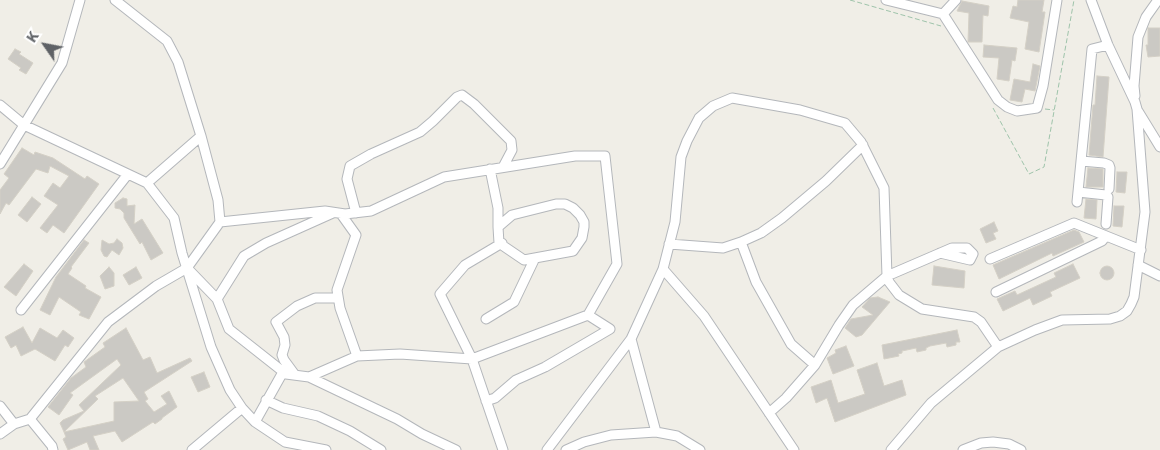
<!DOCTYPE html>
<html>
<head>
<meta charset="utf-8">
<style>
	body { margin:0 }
	#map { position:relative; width:1160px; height:450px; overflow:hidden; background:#f0eee7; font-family:"IBM Plex Sans",sans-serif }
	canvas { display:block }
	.north { position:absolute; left:20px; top:20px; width:50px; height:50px; -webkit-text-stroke:4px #fff; paint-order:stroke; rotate:303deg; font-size:14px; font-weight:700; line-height:20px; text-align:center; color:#5f6266 }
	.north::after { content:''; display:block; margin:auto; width:18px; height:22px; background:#5f6266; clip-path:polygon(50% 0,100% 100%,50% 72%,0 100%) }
</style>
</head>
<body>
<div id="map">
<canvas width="1160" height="450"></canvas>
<div class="north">K</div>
</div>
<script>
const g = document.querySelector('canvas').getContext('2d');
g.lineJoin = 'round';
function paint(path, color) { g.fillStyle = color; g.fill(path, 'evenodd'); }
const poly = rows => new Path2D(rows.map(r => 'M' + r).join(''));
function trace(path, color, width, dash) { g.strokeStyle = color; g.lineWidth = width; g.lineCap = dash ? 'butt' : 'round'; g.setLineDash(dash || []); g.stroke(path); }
const building = poly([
	[1018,0,1044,0,1042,12,1045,12,1039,52,1025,49,1029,22,1010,18,1013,6,1017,7,1018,0],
	[962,1,989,6,988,16,983,15,982,42,968,42,969,13,957,11,962,1],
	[1148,28,1160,28,1160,56,1148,57,1146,45,1148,45,1148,28],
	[984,45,1017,48,1015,61,1012,60,1009,81,997,79,999,58,983,57,984,45],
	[15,49,21,52,19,54,33,63,26,74,19,70,21,68,8,59,15,49],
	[1033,64,1040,66,1035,91,1025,89,1022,102,1010,100,1014,79,1030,82,1033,64],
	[1097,76,1109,77,1103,157,1089,155,1093,105,1095,105,1097,76],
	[22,148,34,155,35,152,53,158,85,179,87,176,99,184,64,233,53,225,47,233,40,228,58,205,44,196,53,183,60,188,69,176,50,166,48,173,36,169,9,205,6,203,0,214,0,190,9,178,4,174,22,148],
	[1088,168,1103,169,1103,187,1086,187,1088,168],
	[1117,172,1127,172,1125,193,1116,192,1117,172],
	[32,197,41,204,27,222,18,215,32,197],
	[123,198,127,199,127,206,135,205,134,224,142,219,163,253,151,260,142,242,140,244,124,218,124,213,120,209,115,208,115,203,123,198],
	[1086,199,1097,200,1096,219,1084,218,1086,199],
	[1114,206,1124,206,1122,227,1113,226,1114,206],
	[994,222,998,231,993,233,996,239,986,243,980,229,994,222],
	[1074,230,1079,232,1084,242,1053,256,1052,253,999,279,993,265,1074,230],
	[117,239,122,243,123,248,119,255,112,250,107,257,104,256,101,250,102,240,109,244,114,243,117,239],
	[84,240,89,243,71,267,72,268,68,274,86,286,85,288,101,297,89,319,79,315,81,312,59,297,50,315,40,310,56,277,84,240],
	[24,264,33,271,16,296,4,287,24,264],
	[1073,264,1080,278,1050,292,1052,296,1033,305,1030,298,1003,311,997,299,1015,291,1017,295,1056,277,1054,273,1073,264],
	'1100 273a7 7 0 1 1 14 0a7 7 0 1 1-14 0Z',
	[934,266,965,271,964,288,932,285,934,266],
	[109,267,114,273,114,286,105,289,100,276,109,267],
	[136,267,142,278,129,285,123,275,136,267],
	[878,297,890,302,862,335,856,337,845,328,851,319,873,315,862,307,870,298,878,297],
	[23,327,32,343,40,328,57,338,63,330,74,338,68,347,65,345,55,361,35,349,21,356,16,345,11,348,5,337,23,327],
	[126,328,143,360,150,357,157,373,190,358,192,361,144,392,148,399,145,401,154,412,167,404,161,396,169,391,177,407,162,418,162,419,155,424,153,422,122,442,115,431,93,436,99,450,90,450,87,442,68,450,63,439,66,437,64,432,114,421,114,402,139,401,123,378,95,396,98,399,64,432,60,423,63,420,84,411,79,405,121,365,117,359,70,393,73,395,59,415,48,407,71,378,86,367,84,362,105,347,103,343,126,328],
	[957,330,960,342,956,342,956,345,947,347,946,343,930,346,926,348,926,350,917,352,916,348,902,351,902,353,898,354,899,356,884,359,882,345,957,330],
	[846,346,854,366,833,374,827,358,836,353,835,350,846,346],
	[877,363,884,386,902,380,906,395,835,422,827,398,816,403,811,387,831,380,838,403,865,394,857,370,877,363],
	[204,372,210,387,198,392,191,377,204,372]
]);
paint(building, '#cbc9c4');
trace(building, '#d4d0c6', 1);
const minor = poly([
	[886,0,943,14,956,0],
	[943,14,998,100,1007,107,1017,111,1037,108,1043,86,1057,0],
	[1135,96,1134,86,1138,37,1146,17,1158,0],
	[0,105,24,125,147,183,174,218,182,253,211,347,230,390,242,408,255,422,285,442,326,450],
	[1138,111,1160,147],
	[1081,161,1104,163,1109,165,1110,168,1109,189],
	[0,164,62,63,80,0],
	[490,169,498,208,498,227,499,243,524,260,573,251,582,238,584,227,584,222,580,215,573,208,565,204,556,204,512,215,498,227],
	[147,183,201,136],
	[1078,192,1106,195,1108,197,1106,224],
	[1077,202,1092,49,1108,45],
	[356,213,347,179,350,166,371,154,420,132,433,121,457,97,462,95,474,104,511,141,512,150,503,167],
	[341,214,356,235,337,290,340,308,357,356],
	[220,222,325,211,345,214,371,211,444,177,575,156,605,156,617,264,588,315,472,359,400,354,357,356,309,377],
	[741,242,756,282,791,344,815,365],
	[502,243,465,265,440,294,472,359,503,450],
	[669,244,723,248,741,242,761,233,782,218,826,181,863,145],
	[990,259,1074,223,1141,250],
	[1138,265,1160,276],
	[663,269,704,316,794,450],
	[189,270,217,299,229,329,286,374,309,377,397,419,422,434,456,450],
	[996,292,1102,241,1106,236],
	[217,299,244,256,266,243,333,213],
	[21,310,128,174],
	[588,315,610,329],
	[486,319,514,302,535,258],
	[631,339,656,432],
	[295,375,284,360,282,355,285,345,284,337,276,322,297,306,315,298,338,298],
	[266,400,283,408,318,416,350,431,381,450],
	[486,401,495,398,516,380,545,367,610,329],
	[0,406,14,424,30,419,52,446,53,450],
	[769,413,786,398,815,365,839,325,853,305,887,276,952,248,967,248,973,254,970,260,940,253],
	[30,419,108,322,156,286,187,268,220,222,218,200,201,136,178,62,167,41,115,0],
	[255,422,283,372],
	[0,434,14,424],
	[192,450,242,408],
	[547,450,631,339,663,269,675,222,681,157,687,141,699,118,713,106,732,98,800,110,845,123,861,142,884,188,887,276,889,282,899,295,922,309,974,317,981,322,998,347],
	[566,450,584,442,611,435,656,432,677,436,700,450],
	[891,450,931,403,998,347,1035,330,1062,320,1110,319,1120,316,1127,311,1131,304,1134,297,1145,212,1137,109,1135,102,1108,45,1091,0],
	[963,450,981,443,993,442,1009,444,1021,450]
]);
trace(minor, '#b4b7bb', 11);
trace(poly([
	[850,0,941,26],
	[993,108,1029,174,1044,167,1074,0],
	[1045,109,1054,110]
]), '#9ec3aa', 1, [5, 2.5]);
trace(minor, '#fff', 9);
</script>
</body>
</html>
